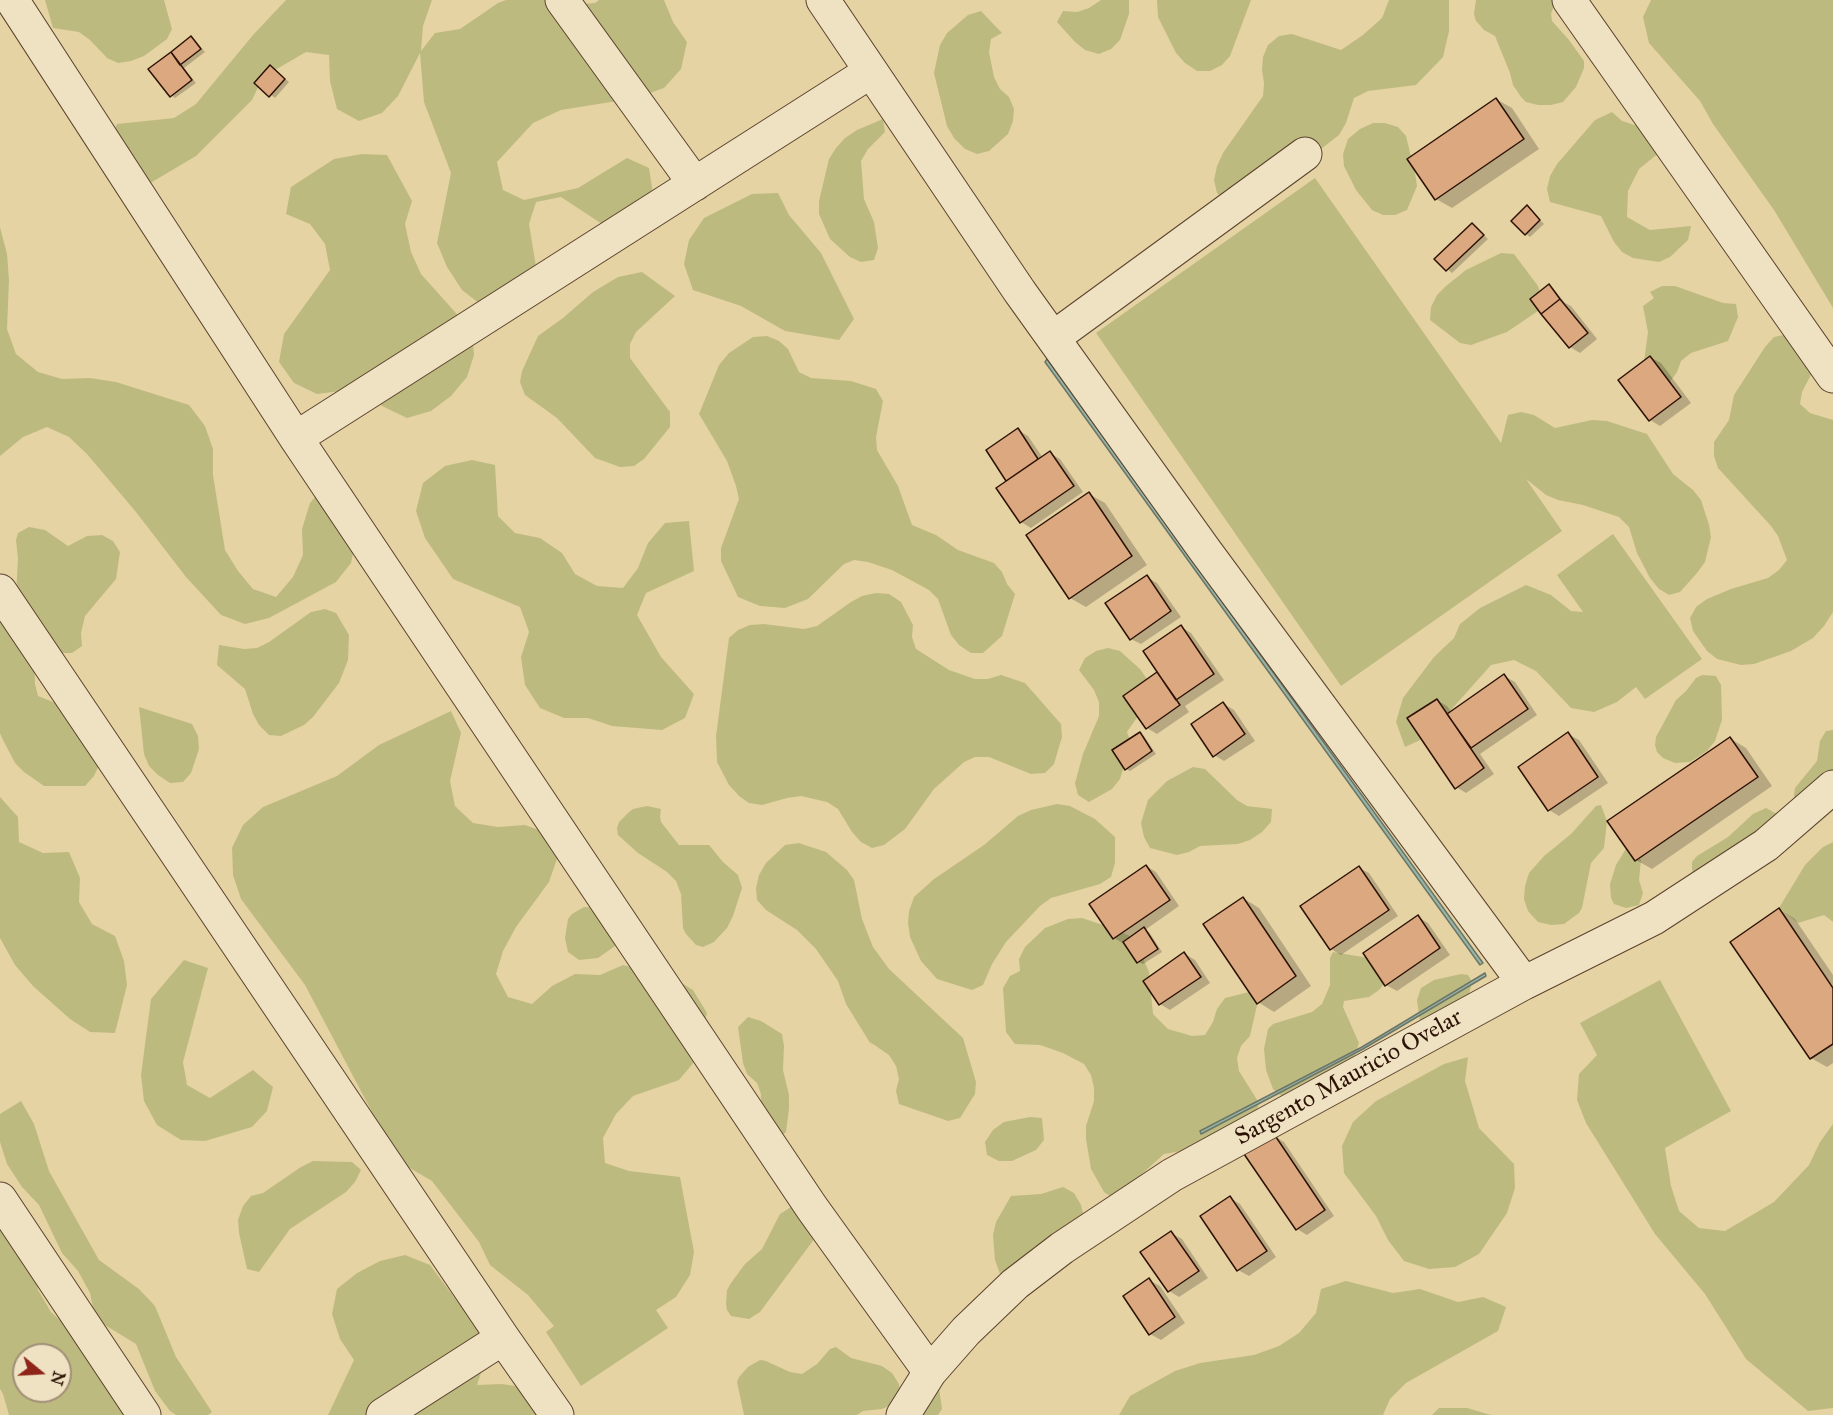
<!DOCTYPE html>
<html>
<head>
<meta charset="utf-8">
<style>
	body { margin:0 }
	#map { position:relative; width:1833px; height:1415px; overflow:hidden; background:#e6d3a3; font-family:"IM FELL Great Primer",serif }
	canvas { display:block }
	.north { position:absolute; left:12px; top:1343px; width:60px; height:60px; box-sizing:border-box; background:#efe2c3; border:2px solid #a18f77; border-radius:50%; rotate:108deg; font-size:16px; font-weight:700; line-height:24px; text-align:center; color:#2d1206 }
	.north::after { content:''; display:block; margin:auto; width:21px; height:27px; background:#8f2418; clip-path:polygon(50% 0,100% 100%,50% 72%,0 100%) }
</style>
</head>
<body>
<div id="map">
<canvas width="1833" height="1415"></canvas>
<div class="north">N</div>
</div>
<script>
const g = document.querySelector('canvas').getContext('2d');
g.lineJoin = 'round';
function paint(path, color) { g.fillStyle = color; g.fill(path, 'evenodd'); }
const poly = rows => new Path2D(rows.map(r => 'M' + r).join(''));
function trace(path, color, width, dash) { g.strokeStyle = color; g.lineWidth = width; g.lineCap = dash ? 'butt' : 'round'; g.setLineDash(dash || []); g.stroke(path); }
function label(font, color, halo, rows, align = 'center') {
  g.font = font + ' "IM FELL Great Primer",serif'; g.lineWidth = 4.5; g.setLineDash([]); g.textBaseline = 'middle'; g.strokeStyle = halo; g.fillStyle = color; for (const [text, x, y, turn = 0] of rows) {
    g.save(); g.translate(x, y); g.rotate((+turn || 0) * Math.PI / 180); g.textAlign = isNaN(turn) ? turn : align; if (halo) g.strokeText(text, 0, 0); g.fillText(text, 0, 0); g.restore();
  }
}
paint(poly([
	[45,0,164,0,172,29,167,39,144,56,131,61,118,63,107,58,90,40,79,32,53,28],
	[286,0,432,0,423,26,421,51,435,33,460,29,498,3,506,0,555,0,570,5,595,3,599,0,664,0,673,22,687,42,681,69,664,88,636,98,561,110,533,123,497,162,503,190,524,200,578,188,627,158,649,168,653,194,628,241,561,197,536,202,529,224,538,279,533,307,509,318,485,308,462,290,447,267,437,243,451,173,424,102,420,53,398,96,382,113,359,121,337,109,330,81,329,55,306,52,263,77,252,100,196,156,152,182,128,189,106,146,117,124,174,118,196,104,253,35],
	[1101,0,1129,0,1129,14,1120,40,1111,49,1099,54,1085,50,1075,42,1057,22,1063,11,1077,12,1089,8],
	[1157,0,1251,0,1230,56,1222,65,1210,71,1197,71,1185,63,1176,53,1158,17],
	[1389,0,1449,0,1449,31,1443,57,1416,85,1368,91,1354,98,1346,123,1339,135,1299,166,1275,197,1263,203,1227,202,1217,193,1214,180,1217,166,1223,153,1263,96,1264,83,1262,70,1263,57,1268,45,1279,36,1292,34,1341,50,1363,35,1382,18],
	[1476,0,1556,0,1551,14,1552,21,1569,40,1584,61,1584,68,1576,87,1563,102,1551,105,1538,105,1526,102,1521,97,1513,85,1510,73,1495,36,1484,30,1476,21,1474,14],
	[1651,0,1833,0,1833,308,1774,210,1713,124,1700,101,1649,43,1643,17],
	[981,11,1002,33,991,39,989,52,994,77,1000,89,1009,97,1014,109,1013,121,1008,134,989,151,977,154,965,149,954,138,947,126,934,73,940,45,947,33,968,15],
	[1612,112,1622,121,1650,130,1660,152,1639,169,1628,191,1627,217,1650,230,1691,226,1688,240,1670,257,1659,262,1633,258,1622,252,1614,242,1601,216,1550,202,1547,189,1550,176,1557,164,1595,120],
	[883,119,885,132,868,149,861,161,864,199,874,222,878,248,874,260,861,262,850,257,830,239,819,214,819,201,829,159,836,148,845,138,857,130],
	[1373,123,1385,123,1398,127,1406,136,1415,173,1417,186,1407,210,1395,215,1383,215,1372,210,1356,190,1344,166,1343,154,1348,139,1360,129],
	[362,154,387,155,412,201,405,224,411,252,421,274,472,331,474,355,467,377,451,396,431,411,407,418,382,406,365,388,317,394,294,383,279,362,284,334,330,270,325,244,310,224,286,214,291,187,334,159],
	[1315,178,1501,443,1508,415,1521,412,1534,415,1555,428,1592,420,1607,421,1647,434,1673,474,1693,490,1701,500,1709,525,1711,537,1705,562,1697,573,1680,592,1669,595,1659,589,1650,578,1637,553,1629,527,1619,517,1583,505,1558,500,1546,495,1526,479,1562,531,1341,686,1096,333],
	[778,193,789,215,821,253,854,319,839,340,785,331,741,306,693,290,684,264,689,240,704,218,752,194],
	[0,227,7,254,9,280,7,329,16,354,38,372,62,379,90,378,116,382,189,405,205,426,213,449,213,475,225,550,238,571,253,589,276,597,293,577,303,555,302,529,310,503,326,484,352,489,358,514,356,539,351,563,336,582,269,618,245,624,221,615,186,577,136,512,87,454,69,437,47,427,23,437,0,456],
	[1501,253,1514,254,1538,286,1542,299,1538,311,1507,332,1471,345,1460,343,1430,320,1431,307,1437,295,1446,286,1466,270],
	[642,272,675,296,636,332,630,344,630,358,670,412,670,427,644,459,634,466,620,467,595,458,557,418,525,395,520,382,522,371,538,336,563,318,593,292,618,277],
	[1662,286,1675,286,1723,303,1736,304,1738,317,1728,341,1691,353,1681,361,1677,372,1670,382,1660,388,1643,369,1648,332,1643,306,1654,298,1650,292],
	[1788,334,1814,369,1802,392,1800,404,1810,413,1833,420,1833,612,1824,626,1813,638,1791,651,1754,664,1741,665,1717,659,1707,651,1693,631,1690,618,1696,607,1707,599,1731,589,1768,578,1779,570,1787,560,1778,536,1771,526,1718,468,1714,456,1714,442,1729,420,1734,395,1765,347,1774,337],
	[767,336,779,341,788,349,799,372,811,378,851,381,876,389,883,401,876,437,877,450,898,486,912,525,936,535,958,550,994,563,1002,572,1007,584,1015,594,1002,636,983,653,971,653,959,645,951,635,938,599,929,590,892,570,868,562,854,560,844,564,808,599,785,608,760,606,738,597,721,561,721,548,739,499,736,486,727,461,699,414,719,365,729,353,753,337],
	[472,460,495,465,498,516,515,533,540,538,562,553,575,574,597,586,623,588,638,568,648,543,665,523,689,521,694,571,646,593,637,615,661,657,694,694,685,718,662,730,612,726,588,718,564,718,540,708,525,685,521,657,529,632,520,607,453,579,425,538,416,511,423,483,445,466],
	[29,527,45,530,68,546,87,536,102,535,113,541,120,552,116,579,85,616,81,633,82,646,72,653,59,653,16,594,18,559,16,540,18,533],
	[1613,534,1702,659,1645,699,1636,687,1617,702,1594,712,1571,708,1536,671,1514,660,1491,665,1427,737,1405,747,1396,722,1403,698,1434,657,1454,638,1460,624,1480,608,1526,585,1551,595,1571,611,1583,612,1557,575],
	[876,593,889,594,901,602,913,625,912,637,916,649,949,670,975,679,988,679,1001,675,1025,683,1061,724,1062,737,1054,764,1045,773,1031,774,989,757,975,757,964,762,934,789,905,829,884,845,872,848,861,842,852,832,838,809,827,802,801,796,787,798,762,805,749,803,739,796,729,785,717,762,716,736,729,638,738,630,750,625,764,624,804,629,817,626,851,602,862,596],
	[325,609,336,613,349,635,348,660,339,683,313,717,304,725,281,736,269,735,259,725,253,714,245,689,217,665,219,645,244,649,257,648,269,642,311,612],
	[0,619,34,658,35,684,38,696,76,711,99,765,94,776,85,786,44,786,24,772,15,763,2,738,0,733],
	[1108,648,1120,651,1140,669,1147,679,1149,692,1147,703,1127,732,1131,743,1120,779,1112,789,1089,802,1078,795,1075,783,1083,754,1099,716,1099,702,1094,690,1079,670,1085,658,1096,651],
	[1702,675,1716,676,1721,685,1722,720,1715,741,1707,751,1690,762,1675,763,1663,758,1657,752,1655,745,1656,737,1676,700,1686,691,1696,678],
	[139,707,192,724,198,736,199,749,191,773,183,782,170,783,158,775,149,766,144,754],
	[451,711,461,733,450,781,455,806,473,823,498,827,525,825,547,833,558,856,549,882,516,927,503,951,496,974,508,997,532,1004,552,986,575,974,600,975,623,965,672,977,693,990,707,1013,695,1061,679,1080,633,1096,616,1114,603,1138,605,1163,629,1171,680,1177,694,1252,690,1275,676,1297,656,1310,668,1328,581,1386,546,1332,554,1326,528,1295,490,1265,479,1242,432,1181,408,1167,391,1148,305,985,241,899,233,875,232,848,243,825,263,807,337,776,379,745],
	[1833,730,1833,793,1795,814,1794,795,1795,788,1817,761,1820,741,1826,731],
	[1193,767,1205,769,1237,800,1247,806,1272,809,1271,822,1262,832,1250,840,1238,844,1200,846,1189,852,1177,855,1150,848,1144,837,1141,823,1148,800,1167,781],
	[0,797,18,817,19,842,43,853,69,852,80,878,79,902,92,924,115,936,124,961,127,985,115,1033,90,1032,70,1019,33,986,15,965,0,938],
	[1057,804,1070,806,1095,819,1115,837,1115,863,1111,877,1100,884,1051,898,1040,906,1006,942,992,964,983,985,972,990,937,979,921,961,910,937,908,923,909,911,914,897,934,879,984,845,1018,816,1031,810],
	[1601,805,1607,821,1604,848,1591,863,1582,908,1579,913,1564,924,1551,925,1538,922,1528,911,1524,899,1525,886,1529,873,1544,856,1571,834,1596,806],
	[647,806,661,809,660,816,661,822,679,845,709,845,723,862,738,875,742,888,733,916,727,928,714,942,703,947,696,945,686,934,683,928,681,894,676,881,667,872,638,853,618,835,617,828,619,822,628,813,633,809],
	[1766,808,1779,815,1695,884,1692,869,1692,862,1697,856,1728,837,1753,814],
	[1833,842,1833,922,1824,915,1798,923,1779,908,1805,865,1823,847],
	[799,843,826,852,847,870,854,880,862,919,873,947,889,969,963,1038,976,1082,975,1094,960,1118,948,1121,899,1104,896,1091,899,1079,896,1066,889,1055,870,1042,874,1049,867,1038,846,1004,838,981,816,949,797,930,766,910,757,900,756,888,759,875,766,863,785,845],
	[1627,847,1641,860,1639,880,1643,893,1639,905,1626,908,1614,904,1611,898,1610,884,1616,865],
	[584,907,603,908,620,940,615,946,598,958,579,960,568,952,565,938,568,919,572,914],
	[1082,918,1106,926,1128,935,1137,944,1149,972,1153,1014,1168,1029,1192,1036,1205,1035,1213,1022,1217,1009,1225,998,1249,992,1258,1001,1250,1036,1241,1046,1237,1058,1239,1071,1259,1103,1256,1115,1200,1148,1164,1154,1114,1199,1104,1192,1091,1169,1086,1139,1086,1126,1094,1101,1094,1088,1091,1075,1084,1064,1063,1053,1040,1045,1015,1044,1006,1032,1003,988,1010,976,1020,971,1019,959,1025,947,1045,928,1068,919],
	[1333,952,1369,958,1388,979,1379,990,1369,997,1344,1001,1343,1007,1359,1043,1355,1055,1347,1066,1284,1098,1273,1089,1266,1070,1264,1049,1268,1029,1273,1024,1312,1012,1322,1004,1330,985,1330,958],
	[184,960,208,968,183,1062,187,1085,210,1098,253,1070,273,1087,267,1111,252,1127,205,1141,181,1140,157,1125,144,1101,141,1075,151,999],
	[1461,974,1468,975,1471,980,1471,987,1467,1000,1421,1029,1417,1000,1421,988,1434,980],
	[1660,980,1731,1111,1665,1148,1671,1186,1679,1211,1699,1228,1725,1231,1774,1202,1809,1165,1820,1142,1833,1124,1833,1408,1808,1411,1746,1359,1705,1294,1655,1234,1586,1123,1577,1100,1579,1074,1597,1055,1580,1023],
	[748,1017,761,1021,782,1034,784,1046,783,1070,789,1095,789,1109,786,1132,776,1140,760,1123,761,1094,757,1083,747,1074,743,1063,738,1027],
	[1468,1057,1465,1081,1479,1128,1514,1164,1515,1188,1507,1213,1479,1254,1455,1267,1429,1269,1404,1261,1388,1240,1376,1216,1344,1173,1342,1146,1353,1122,1376,1101,1444,1064],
	[21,1101,34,1124,49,1171,99,1260,139,1289,155,1306,176,1357,212,1412,208,1415,176,1415,170,1411,155,1391,136,1344,95,1319,90,1293,78,1271,62,1253,39,1205,22,1187,7,1164,0,1142,0,1114],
	[1030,1117,1042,1118,1044,1140,1036,1150,1012,1161,999,1161,987,1155,985,1142,993,1130,1004,1122],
	[313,1161,352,1162,361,1170,355,1182,346,1192,290,1229,259,1272,247,1269,239,1233,238,1220,243,1206,251,1196,263,1193,301,1167],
	[1063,1187,1074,1193,1081,1205,1084,1217,1012,1275,1000,1274,995,1260,993,1235,996,1222,1011,1196,1041,1194],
	[791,1207,815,1238,760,1312,749,1319,731,1316,727,1310,726,1304,727,1290,731,1283,745,1264,762,1249,780,1214],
	[0,1210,34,1266,38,1290,51,1312,89,1347,132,1415,9,1415,3,1394,0,1389],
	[24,1355,60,1355,60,1391,24,1391],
	[405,1255,430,1265,490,1345,477,1385,502,1384,527,1388,540,1415,328,1415,354,1360,340,1339,332,1314,337,1289,357,1273,380,1261],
	[1346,1281,1393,1293,1420,1289,1458,1302,1483,1297,1506,1307,1498,1331,1406,1383,1390,1399,1383,1415,1119,1415,1130,1396,1175,1371,1200,1363,1254,1355,1279,1346,1299,1333,1316,1313,1321,1289],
	[836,1347,851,1358,882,1366,892,1373,899,1384,900,1391,894,1404,882,1409,863,1411,857,1415,744,1415,737,1382,739,1377,748,1367,760,1360,766,1361,790,1372,802,1374,817,1364,830,1349],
	[939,1388,942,1409,938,1415,906,1415],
	[1439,1408,1467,1408,1491,1415,1432,1415]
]), '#bdba80');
const water = poly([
	[1047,359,1483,963,1480,965,1045,362,1047,359],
	[1485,973,1486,976,1363,1049,1201,1134,1200,1131,1362,1047,1485,973]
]);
paint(water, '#96b7a8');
trace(water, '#6c7567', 1.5);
paint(poly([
	[192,38,196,41,205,52,184,68,196,83,175,98,171,95,150,69],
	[275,70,289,82,275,98,256,83],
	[1496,99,1512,108,1539,149,1452,208,1436,199,1409,159],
	[1527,207,1544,224,1530,237,1526,234],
	[1473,224,1488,239,1452,273,1436,259],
	[1549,286,1553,288,1565,303,1571,306,1597,339,1580,353,1570,347],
	[1650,357,1661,363,1691,403,1660,426,1650,420],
	[1018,430,1028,436,1043,458,1050,453,1060,459,1083,492,1031,528,1021,522,1008,481,988,451],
	[1089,494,1105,503,1147,565,1086,607,1070,598],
	[1147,577,1157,583,1181,617,1141,644,1131,639],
	[1181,627,1191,633,1224,680,1185,706,1189,712,1157,734,1147,728,1125,696,1160,672],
	[1504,676,1515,682,1537,715,1480,754,1494,774,1466,793,1456,787,1437,700,1447,706,1452,713],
	[1224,704,1234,710,1255,741,1224,761,1214,755],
	[1140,734,1144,736,1156,754,1130,771,1126,769],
	[1568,734,1579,740,1608,783,1559,816,1549,810],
	[1731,739,1746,748,1772,786,1652,869,1636,860,1609,821],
	[1146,866,1156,872,1179,906,1145,930,1149,932,1162,952,1143,964,1138,962,1124,944,1114,938],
	[1359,868,1369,873,1398,916,1341,955,1331,949],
	[1243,898,1259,908,1311,986,1274,1012,1258,1002],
	[1779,909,1795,919,1833,975,1833,1063,1827,1067,1811,1058],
	[1418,917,1428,923,1450,955,1397,991,1386,985,1365,953],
	[1185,954,1195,960,1210,983,1170,1010,1160,1004],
	[1274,1136,1284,1142,1334,1216,1307,1235,1297,1229],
	[1230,1198,1240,1204,1276,1257,1249,1276,1238,1270],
	[1171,1233,1182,1239,1208,1278,1179,1297,1169,1291],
	[1149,1280,1160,1286,1185,1323,1161,1340,1150,1334]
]), '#0003');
const building = poly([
	[191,36,201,49,180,65,171,52,191,36],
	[171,52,192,80,170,97,148,69,171,52],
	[270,65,285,79,269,97,254,83,270,65],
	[1496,98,1524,139,1435,200,1407,159,1496,98],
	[1527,205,1540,220,1525,235,1511,221,1527,205],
	[1472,223,1484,235,1446,271,1434,259,1472,223],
	[1549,284,1560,299,1541,314,1530,299,1549,284],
	[1560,299,1588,333,1569,348,1541,314,1560,299],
	[1650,356,1681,397,1649,421,1618,380,1650,356],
	[1018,428,1038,459,1006,481,986,450,1018,428],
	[1050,451,1074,486,1020,523,996,488,1050,451],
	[1089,492,1132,556,1069,599,1026,535,1089,492],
	[1147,575,1171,611,1130,640,1105,603,1147,575],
	[1181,625,1214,674,1176,700,1143,651,1181,625],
	[1157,672,1180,705,1146,729,1123,696,1157,672],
	[1504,674,1528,709,1471,748,1447,714,1504,674],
	[1437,699,1484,768,1455,789,1407,718,1437,699],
	[1223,702,1245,734,1213,757,1191,724,1223,702],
	[1140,732,1152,751,1125,770,1112,750,1140,732],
	[1568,732,1598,777,1548,811,1518,767,1568,732],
	[1730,737,1758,777,1635,861,1607,821,1730,737],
	[1146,865,1170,900,1113,939,1089,904,1146,865],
	[1359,866,1389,910,1330,950,1300,906,1359,866],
	[1243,897,1296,976,1257,1004,1203,924,1243,897],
	[1779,908,1833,988,1833,1044,1810,1059,1730,942,1779,908],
	[1418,915,1440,948,1385,986,1363,953,1418,915],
	[1144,927,1158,949,1137,963,1123,942,1144,927],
	[1184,952,1201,977,1159,1005,1143,981,1184,952],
	[1274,1134,1325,1210,1296,1230,1244,1154,1274,1134],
	[1230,1196,1267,1251,1237,1271,1200,1216,1230,1196],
	[1171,1231,1199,1271,1168,1292,1140,1252,1171,1231],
	[1149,1278,1175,1317,1149,1335,1123,1296,1149,1278]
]);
paint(building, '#dba880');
trace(building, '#2d1206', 1.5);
const minor = poly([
	[12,0,296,438,812,1208,930,1372],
	[562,0,695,184],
	[823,0,1020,292,1204,549,1524,983],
	[1569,0,1833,376],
	[1053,338,1305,154],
	[296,438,870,72],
	[0,591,503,1338,557,1415],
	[0,1199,144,1415],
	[383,1415,503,1338],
	[903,1415,930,1372,966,1331,1015,1284,1062,1248,1172,1175,1524,983,1654,918,1766,845,1833,787]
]);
trace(minor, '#5b422d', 35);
trace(minor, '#efe2c3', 33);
label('24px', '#2d1206', '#efe2c3', [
	["Sargento Mauricio Ovelar",1349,1078,-29]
]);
</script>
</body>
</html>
